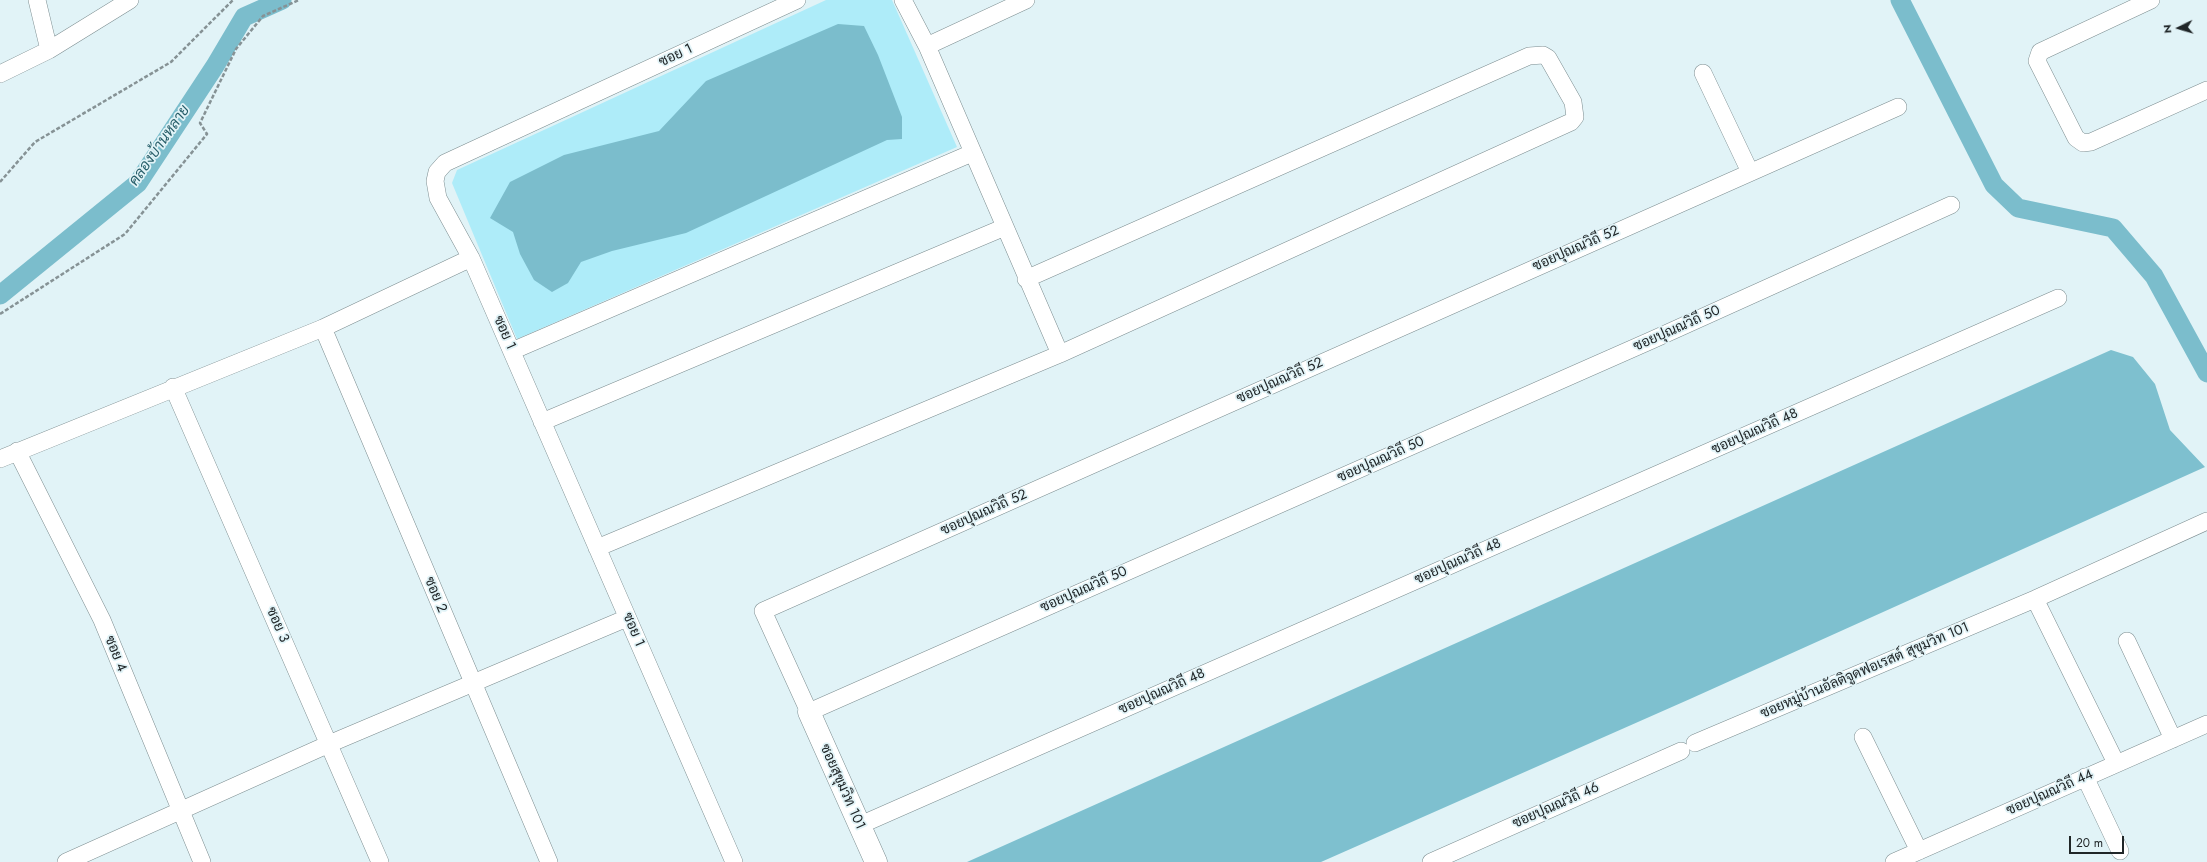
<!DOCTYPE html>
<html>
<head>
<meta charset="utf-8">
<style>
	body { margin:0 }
	#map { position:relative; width:2207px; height:862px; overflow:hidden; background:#e1f3f7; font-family:Jost,sans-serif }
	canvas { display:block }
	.north { position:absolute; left:2159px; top:8px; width:40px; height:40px; -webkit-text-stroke:3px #e1f3f7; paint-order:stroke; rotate:265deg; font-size:11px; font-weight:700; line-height:16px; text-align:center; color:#202628 }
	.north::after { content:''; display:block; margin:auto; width:14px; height:18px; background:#202628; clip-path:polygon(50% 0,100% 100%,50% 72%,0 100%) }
	.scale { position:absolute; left:2069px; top:836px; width:55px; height:18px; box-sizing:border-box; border:2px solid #202628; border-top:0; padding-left:5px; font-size:12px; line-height:14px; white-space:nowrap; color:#202628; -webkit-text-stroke:3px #e1f3f7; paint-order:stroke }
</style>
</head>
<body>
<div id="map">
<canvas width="2207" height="862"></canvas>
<div class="north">N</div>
<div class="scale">20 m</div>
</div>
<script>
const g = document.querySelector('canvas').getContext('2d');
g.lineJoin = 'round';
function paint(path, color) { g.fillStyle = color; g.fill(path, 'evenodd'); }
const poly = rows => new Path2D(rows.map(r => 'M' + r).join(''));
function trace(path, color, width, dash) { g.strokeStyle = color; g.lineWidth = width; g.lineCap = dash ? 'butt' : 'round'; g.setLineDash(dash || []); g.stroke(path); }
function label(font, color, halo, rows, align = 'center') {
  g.font = font + ' Jost,Sarabun,sans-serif'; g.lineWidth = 3.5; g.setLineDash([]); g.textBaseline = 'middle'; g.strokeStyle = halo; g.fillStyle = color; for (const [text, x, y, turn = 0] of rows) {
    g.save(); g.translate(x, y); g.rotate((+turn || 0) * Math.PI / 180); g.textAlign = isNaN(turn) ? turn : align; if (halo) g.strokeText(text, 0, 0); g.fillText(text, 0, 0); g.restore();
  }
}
paint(poly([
	[826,0,892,0,957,147,517,339,452,183,457,170]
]), '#aeecf9');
paint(poly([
	[2111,350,2133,357,2155,384,2170,430,2205,467,1690,699,1321,862,967,862]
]), '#7ec0cf');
paint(poly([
	[838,24,864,26,878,55,902,117,902,139,887,140,686,233,612,251,581,262,568,283,552,292,534,280,520,254,513,232,490,218,510,182,564,155,659,131,706,81]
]), '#7bbdcc');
trace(poly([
	[1900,0,1994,185,2018,208,2113,228,2154,276,2207,373],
	[0,295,138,183,215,66,244,17,282,0]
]), '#7bbdcc', 19);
const minor = poly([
	[37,0,49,50],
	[903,0,927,46,1060,354],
	[2151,0,2040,52,2037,61,2076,138,2083,143,2091,142,2207,90],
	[927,46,1026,0],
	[1703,73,1750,172],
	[0,74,49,50,130,0],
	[1898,107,763,611,809,712,1652,340,1951,205],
	[323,328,549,862],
	[512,351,972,153],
	[173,387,380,862],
	[542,422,1005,227],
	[17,451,102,620,202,862],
	[0,459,323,328,471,258],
	[597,548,1060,354,1571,122,1575,117,1573,102,1548,58,1543,55,1529,56,1026,279],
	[2035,599,2116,763],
	[2127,641,2173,739],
	[1863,737,1919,851],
	[1695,743,2035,599,2207,521],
	[2085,777,2120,851],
	[858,826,2058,298],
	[66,862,329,744,627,618],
	[734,862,471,258,438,198,435,181,437,172,445,163,797,0],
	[1431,862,1681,751],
	[1894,862,2207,724]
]);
const tertiary = poly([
	[809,712,876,862]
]);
trace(minor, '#7c8d90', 18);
trace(tertiary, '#7c8d90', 23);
trace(poly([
	[0,182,35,142,171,62,233,0],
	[0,314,125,234,207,134,200,123,236,49,263,16,299,0]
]), '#869295', 2.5, [4, 2]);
trace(minor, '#fff', 17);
trace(tertiary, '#fff', 22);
label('14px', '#202628', '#e1f3f7', [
	["ซอย 1",676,56,-25],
	["ซอยปุณณวิถี 52",1576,249,-24],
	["ซอยปุณณวิถี 50",1677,329,-24],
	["ซอย 1",504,333,66],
	["ซอยปุณณวิถี 52",1280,381,-24],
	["ซอยปุณณวิถี 48",1755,432,-24],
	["ซอยปุณณวิถี 50",1381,460,-24],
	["ซอยปุณณวิถี 52",984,513,-24],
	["ซอยปุณณวิถี 48",1458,562,-24],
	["ซอยปุณณวิถี 50",1084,590,-24],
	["ซอย 2",435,595,67],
	["ซอย 3",277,625,66],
	["ซอย 1",633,630,67],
	["ซอย 4",115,654,68],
	["ซอยหมู่บ้านอัลติจูดฟอเรสต์ สุขุมวิท 101",1865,671,-23],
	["ซอยปุณณวิถี 48",1162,692,-24],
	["ซอยสุขุมวิท 101",842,787,66],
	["ซอยปุณณวิถี 44",2050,793,-24],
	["ซอยปุณณวิถี 46",1556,806,-24]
]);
label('italic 15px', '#275e69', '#e1f3f7', [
	["คลองบ้านหลาย",160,146,-55]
]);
</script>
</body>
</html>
